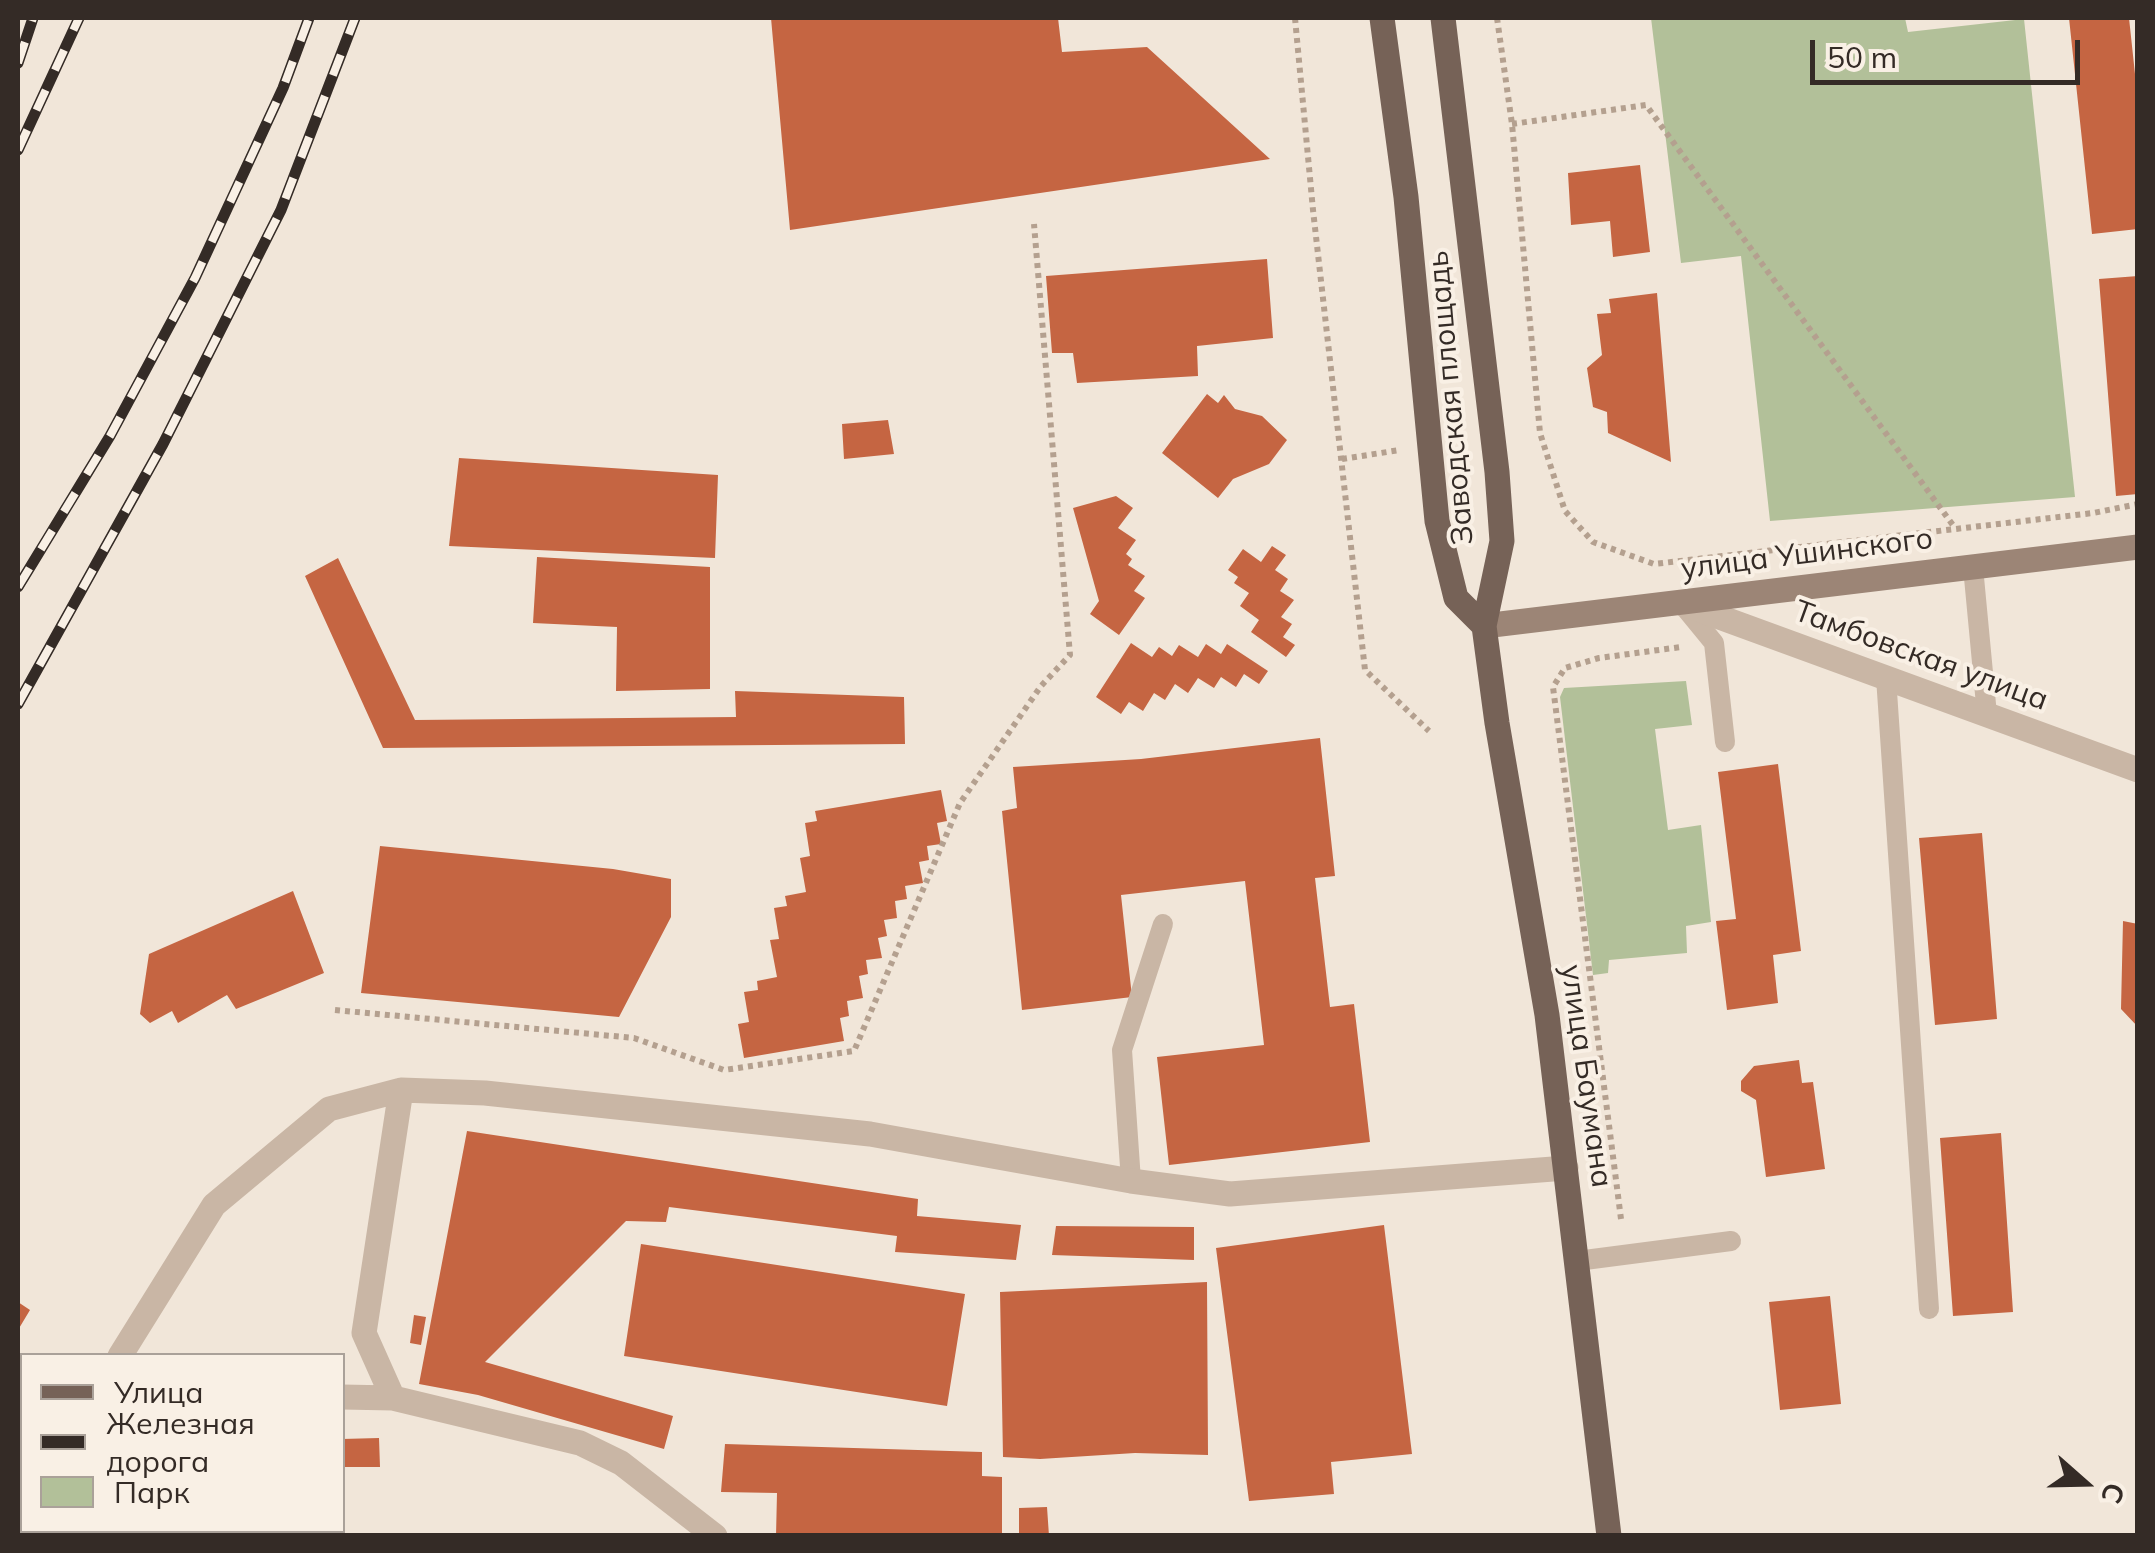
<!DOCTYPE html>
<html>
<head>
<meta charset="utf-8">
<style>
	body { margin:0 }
	#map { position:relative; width:2155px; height:1553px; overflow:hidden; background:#f1e6d9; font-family:Mulish,sans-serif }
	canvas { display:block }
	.frame { position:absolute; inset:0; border:20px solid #342b26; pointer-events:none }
	.legend { position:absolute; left:20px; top:1353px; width:325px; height:180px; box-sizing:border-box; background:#f9f0e5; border:2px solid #aaa199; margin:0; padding:12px 18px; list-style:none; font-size:30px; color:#342b26 }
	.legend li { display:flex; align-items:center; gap:20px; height:50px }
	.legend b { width:50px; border:2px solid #aaa199 }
	.north { position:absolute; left:2035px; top:1433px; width:100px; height:100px; -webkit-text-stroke:8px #f9f0e5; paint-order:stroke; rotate:110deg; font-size:28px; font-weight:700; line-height:40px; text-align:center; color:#342b26 }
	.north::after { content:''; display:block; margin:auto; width:35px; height:45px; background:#342b26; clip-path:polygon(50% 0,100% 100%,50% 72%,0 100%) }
	.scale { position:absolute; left:1810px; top:40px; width:270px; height:45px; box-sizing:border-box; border:5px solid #342b26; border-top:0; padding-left:12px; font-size:30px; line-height:35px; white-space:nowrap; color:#342b26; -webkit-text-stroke:8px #f9f0e5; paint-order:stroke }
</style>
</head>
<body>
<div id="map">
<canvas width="2155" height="1553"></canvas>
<div class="frame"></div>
<ul class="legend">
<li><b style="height:12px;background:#766257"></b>Улица</li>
<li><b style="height:12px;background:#342b26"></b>Железная дорога</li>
<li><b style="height:28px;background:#b2c099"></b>Парк</li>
</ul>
<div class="north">С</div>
<div class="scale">50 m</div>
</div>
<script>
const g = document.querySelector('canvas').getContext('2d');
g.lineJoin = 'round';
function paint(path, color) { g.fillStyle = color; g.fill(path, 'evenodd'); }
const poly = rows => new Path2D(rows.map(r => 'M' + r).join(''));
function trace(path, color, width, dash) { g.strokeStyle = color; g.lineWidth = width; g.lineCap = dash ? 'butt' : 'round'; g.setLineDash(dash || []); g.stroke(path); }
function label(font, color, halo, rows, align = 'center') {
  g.font = font + ' Mulish,sans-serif'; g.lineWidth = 8; g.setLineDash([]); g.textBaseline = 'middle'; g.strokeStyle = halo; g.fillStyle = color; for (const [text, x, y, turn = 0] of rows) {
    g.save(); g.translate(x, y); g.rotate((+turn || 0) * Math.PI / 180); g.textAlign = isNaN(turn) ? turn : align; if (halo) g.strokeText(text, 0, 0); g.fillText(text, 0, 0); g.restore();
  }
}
paint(poly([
	[1651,18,1905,18,1908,32,2024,19,2075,497,1770,521,1741,256,1681,263],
	[1686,681,1692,725,1655,729,1668,830,1701,825,1711,922,1686,926,1687,953,1609,960,1608,973,1593,975,1560,697,1564,688]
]), '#b2c099');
paint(poly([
	[771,18,1058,18,1062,52,1147,47,1270,159,790,230],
	[2069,18,2129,18,2138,102,2138,229,2092,234],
	[1640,165,1650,252,1613,257,1610,221,1571,225,1568,173],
	[1267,259,1273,338,1197,346,1198,376,1077,383,1073,353,1052,353,1046,276],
	[2138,276,2138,494,2116,496,2099,279],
	[1657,293,1671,462,1608,433,1607,412,1593,407,1587,368,1602,355,1597,314,1611,313,1609,299],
	[1207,394,1218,403,1224,395,1235,409,1262,416,1287,440,1269,464,1233,479,1218,498,1162,453],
	[888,420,894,454,844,459,842,424],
	[459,458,718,475,715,558,449,546],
	[1116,496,1133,508,1118,528,1136,540,1126,554,1132,559,1128,565,1145,576,1134,591,1145,598,1119,635,1090,614,1099,601,1073,508],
	[1272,546,1286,555,1275,570,1288,579,1280,591,1294,600,1281,617,1292,624,1283,637,1295,645,1286,657,1251,632,1259,620,1240,606,1249,593,1234,583,1238,577,1228,570,1243,549,1261,562],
	[537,557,710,567,710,689,616,691,617,627,533,623],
	[338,558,415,720,736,717,735,691,904,697,905,744,383,748,305,576],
	[1131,643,1152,657,1159,647,1172,656,1179,645,1198,657,1206,644,1221,654,1227,644,1268,671,1259,684,1244,674,1236,687,1221,677,1214,688,1198,678,1188,693,1175,684,1165,700,1154,693,1143,711,1129,702,1121,714,1096,697],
	[1320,738,1335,876,1315,878,1330,1007,1354,1004,1370,1142,1169,1165,1157,1057,1264,1045,1245,881,1121,895,1132,997,1022,1010,1002,811,1017,808,1013,767,1141,759],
	[1778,764,1801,951,1773,955,1778,1003,1727,1010,1716,921,1736,919,1718,772],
	[941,790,947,821,937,823,941,844,927,846,929,860,919,862,923,883,905,886,907,899,895,901,897,918,884,920,887,936,878,938,882,958,866,960,868,974,859,976,863,998,847,1001,849,1016,840,1018,844,1041,744,1058,738,1024,749,1022,744,992,758,990,757,981,777,977,770,940,779,939,774,908,787,906,785,896,806,892,800,858,810,856,805,823,817,821,815,811],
	[1982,833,1997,1019,1935,1025,1919,838],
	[380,846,613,869,671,879,671,917,619,1017,361,993],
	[293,891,324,973,236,1009,227,995,178,1023,172,1011,150,1023,140,1014,149,954],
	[2123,921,2138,924,2138,1027,2121,1009],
	[1799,1060,1802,1083,1813,1082,1825,1169,1766,1177,1756,1100,1741,1091,1741,1081,1754,1066],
	[467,1131,918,1199,917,1216,1021,1225,1016,1260,895,1252,897,1236,669,1207,666,1222,626,1221,485,1362,673,1416,664,1449,478,1395,419,1384],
	[2001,1133,2013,1312,1953,1316,1940,1138],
	[1384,1225,1412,1454,1331,1462,1334,1494,1249,1501,1216,1248],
	[1056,1226,1194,1227,1194,1260,1052,1255],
	[641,1244,965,1294,947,1406,624,1356],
	[1207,1282,1208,1455,1135,1453,1040,1459,1003,1457,1000,1292],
	[1830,1296,1841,1404,1780,1410,1769,1302],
	[18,1302,30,1310,18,1330],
	[414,1315,426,1317,421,1345,410,1343],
	[379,1438,380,1467,342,1467,342,1439],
	[725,1444,982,1452,982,1476,1002,1477,1002,1536,776,1536,777,1493,721,1492],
	[1047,1507,1049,1536,1019,1536,1019,1508]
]), '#c56542');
trace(poly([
	[1295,18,1313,210,1365,670,1429,731],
	[1497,18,1512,124,1540,433,1565,511,1593,542,1654,564,2093,513,2138,504],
	[1512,124,1646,105,1955,528],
	[1342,459,1400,450],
	[335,1010,634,1038,724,1070,854,1051,960,803,1041,686,1070,655,1034,224],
	[1621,1219,1553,687,1565,668,1599,658,1681,647]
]), '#b4a08f', 6, [5, 5]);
trace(poly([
	[1973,567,1987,715],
	[1682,604,1714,643,1725,742],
	[1886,677,1929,1309],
	[1131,1181,1122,1050,1163,924],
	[1577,1261,1731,1241]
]), '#c9b6a5', 20);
trace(poly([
	[1681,603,2138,770],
	[120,1356,214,1205,329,1109,401,1090],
	[342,1397,393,1398,580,1443,621,1463,715,1536],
	[393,1398,364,1333,401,1090,485,1093,870,1134,1131,1181,1230,1194,1566,1168],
	[27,1536,29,1530]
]), '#c9b6a5', 25);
trace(poly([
	[1484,626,2138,547]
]), '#9c8576', 25);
trace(poly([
	[1382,18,1406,197,1437,521,1456,598,1484,626],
	[1443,18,1497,472,1502,541,1484,626,1497,723,1547,1015,1609,1536]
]), '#766257', 25);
const rail = poly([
	[18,63,33,18],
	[18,150,79,18],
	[18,587,110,436,195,278,283,88,309,18],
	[18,704,163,444,281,210,355,18]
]);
trace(rail, '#342b26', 11);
trace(rail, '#f9f0e5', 8, [22]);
label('30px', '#342b26', '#f9f0e5', [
	["Заводская площадь",1451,398,-95],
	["улица Ушинского",1807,554,-7],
	["Тамбовская улица",1921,656,20],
	["улица Баумана",1586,1076,82]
]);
</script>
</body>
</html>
